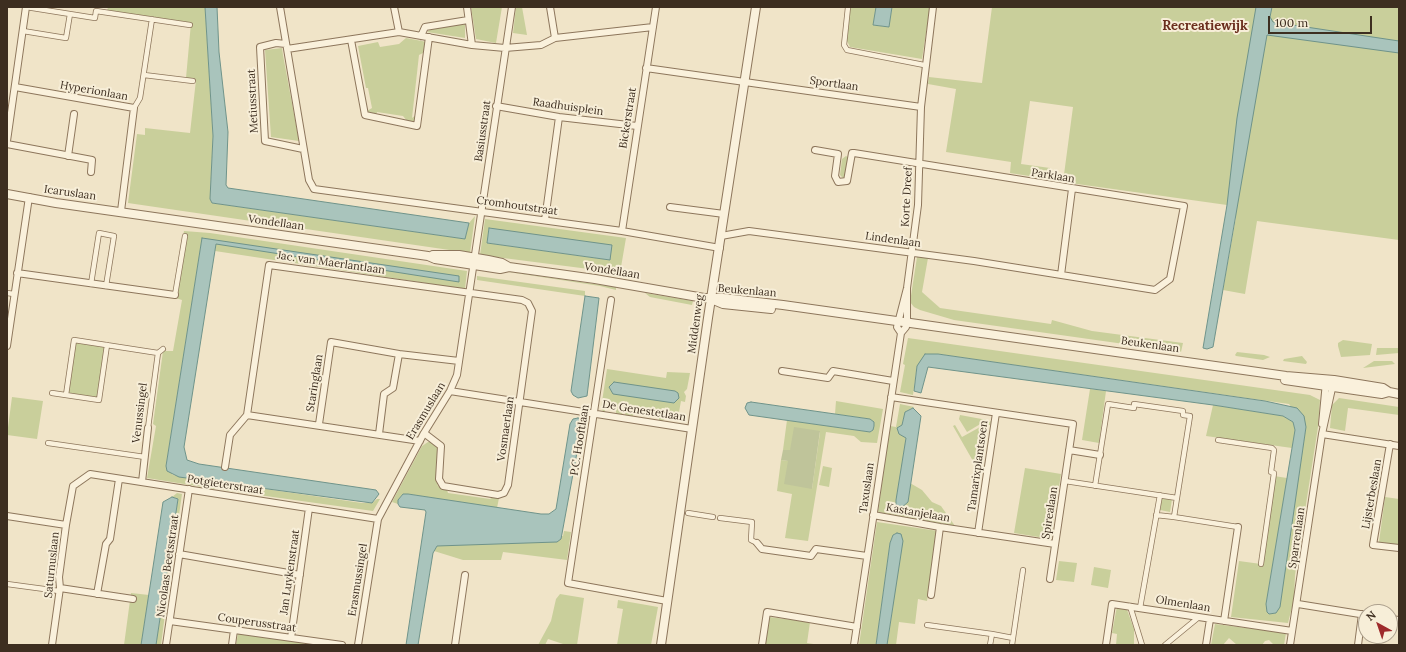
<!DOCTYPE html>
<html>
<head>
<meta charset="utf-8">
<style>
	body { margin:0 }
	#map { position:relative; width:1406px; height:652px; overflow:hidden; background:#f0e4c8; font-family:Lora,serif }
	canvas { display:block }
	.frame { position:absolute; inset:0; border:8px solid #3d2e20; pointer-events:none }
	.north { position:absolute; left:1358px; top:604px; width:40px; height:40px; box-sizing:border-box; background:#f7eed8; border:1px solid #ada18e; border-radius:50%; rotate:320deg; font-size:11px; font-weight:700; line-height:16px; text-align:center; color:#3d2e20 }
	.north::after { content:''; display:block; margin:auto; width:14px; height:18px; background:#9e2a2b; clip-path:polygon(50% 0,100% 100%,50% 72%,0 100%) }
	.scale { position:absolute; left:1268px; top:16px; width:104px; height:18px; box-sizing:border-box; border:2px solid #3d2e20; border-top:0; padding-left:5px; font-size:12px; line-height:14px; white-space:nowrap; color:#3d2e20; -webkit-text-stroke:3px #f7eed8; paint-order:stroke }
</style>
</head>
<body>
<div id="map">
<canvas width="1406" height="652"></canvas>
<div class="frame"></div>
<div class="north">N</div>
<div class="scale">100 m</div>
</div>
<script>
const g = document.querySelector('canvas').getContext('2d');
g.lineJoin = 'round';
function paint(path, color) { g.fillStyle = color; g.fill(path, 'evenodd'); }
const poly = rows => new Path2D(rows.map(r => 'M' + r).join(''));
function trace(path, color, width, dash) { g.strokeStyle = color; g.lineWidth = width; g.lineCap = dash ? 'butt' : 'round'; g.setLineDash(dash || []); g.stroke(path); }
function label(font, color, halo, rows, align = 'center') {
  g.font = font + ' Lora,serif'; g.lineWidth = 4; g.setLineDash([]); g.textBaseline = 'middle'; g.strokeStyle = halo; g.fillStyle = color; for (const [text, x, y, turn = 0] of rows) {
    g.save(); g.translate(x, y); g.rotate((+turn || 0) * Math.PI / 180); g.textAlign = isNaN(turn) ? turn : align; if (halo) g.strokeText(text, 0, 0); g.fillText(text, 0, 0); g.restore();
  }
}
paint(poly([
	[108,7,205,7,213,136,210,199,212,203,465,239,469,223,475,216,470,253,128,203,137,134,145,135,145,128,190,133,196,80,186,78,191,23,107,11],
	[471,7,502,7,496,43,476,39],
	[516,7,522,7,527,35,513,33],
	[848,7,876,7,873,25,889,27,892,7,930,7,922,59,850,47,846,39],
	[992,7,1399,7,1399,240,1257,221,1245,294,1223,290,1236,217,1227,205,1063,182,1073,107,1030,101,1021,164,1050,168,1048,179,1010,173,1011,162,946,152,956,89,928,84,929,77,982,83],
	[465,24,465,38,427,32,433,28],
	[406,38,427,42,425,52,419,55,412,118,416,115,415,120,412,123,408,122,403,116,377,112,376,116,369,115,367,111,372,108,368,88,366,88,358,46,378,42,380,47,399,44],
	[282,48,283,55,299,141,271,137,265,50],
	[846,156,849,158,845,177,843,178,840,175,842,159],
	[485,219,626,238,620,273,480,255],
	[489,228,610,260,487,243],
	[184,231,210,233,467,271,465,289,215,251,216,244,202,239,166,466,173,475,216,482,215,489,147,478,156,426,153,424,163,351,173,351,182,300,172,297],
	[917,257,928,258,922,292,940,308,1051,324,1052,320,1092,331,1183,343,1181,352,954,320,920,310,914,307,910,302],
	[489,269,616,287,616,290,600,286],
	[477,276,585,291,585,296,477,280],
	[645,293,693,301,692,305,650,297],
	[908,338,1310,395,1320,400,1318,427,1295,575,1294,599,1288,623,1231,617,1239,561,1261,564,1274,476,1287,478,1266,604,1269,614,1276,613,1306,427,1289,404,938,354,917,366,913,395,900,392,905,365,903,364],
	[75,340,107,344,99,400,66,395],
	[1343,340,1372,344,1370,355,1341,357,1338,346,1338,343],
	[1377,348,1399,348,1399,353,1376,355],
	[1237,352,1264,355,1270,357,1263,360,1236,356,1235,355],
	[1302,356,1307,362,1306,364,1283,361,1284,359],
	[1374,361,1392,361,1395,364,1363,368],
	[607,369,666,378,667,372,690,373,687,389,684,392,686,396,685,402,681,401,679,412,675,411,674,415,664,413,664,416,667,416,666,418,661,422,659,421,659,415,634,411,633,416,625,415,626,410,623,409,622,415,616,413,616,408,606,406,604,413,601,408],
	[1090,389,1106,391,1099,443,1082,440],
	[12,397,43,401,37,439,7,435],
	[1339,398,1399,407,1399,415,1348,408,1345,431,1330,428,1332,405],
	[836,401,883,409,877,443,861,442,854,436,826,432,808,541,785,538,792,494,777,491,781,460,788,461,812,489,820,432,790,450,783,450,787,420,870,432,873,430,874,426,870,419,835,414],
	[900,404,914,407,905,412,902,425,906,438,896,505,901,508,908,502,910,483,922,490,932,502,941,506,955,526,878,512,890,426,896,427],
	[1213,405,1283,416,1293,422,1295,430,1292,448,1206,436],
	[960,415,987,420,967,432,959,419],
	[991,421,990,425,984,425,978,473,975,469,977,468,953,426,955,425,962,437],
	[428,442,431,442,439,448,436,471,437,471,436,480,438,486,447,490,448,493,490,499,493,497,499,498,497,508,408,494,403,494,398,500,398,504,392,502,422,446],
	[823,466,832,468,829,487,819,485],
	[1025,468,1061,474,1051,539,1014,533],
	[224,483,362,503,372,503,377,499,380,499,373,511,223,490],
	[177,493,182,494,174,550,175,552,172,560,161,645,156,645,178,499,172,497],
	[1162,497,1172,499,1170,512,1160,510],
	[1385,497,1399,499,1399,545,1379,542],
	[877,522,938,531,927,601,918,599,915,624,899,622,896,645,887,645,892,613,897,533,893,535,890,543,876,645,859,645],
	[564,531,571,532,567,560,503,552,501,560,463,560,434,551,437,546,441,545,563,536],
	[1059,561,1077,563,1074,582,1056,580],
	[1094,567,1111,570,1108,588,1091,585],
	[131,593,149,595,141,645,124,645],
	[560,594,584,598,577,645,566,645,548,639,545,645,538,645,551,621,556,599],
	[618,600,658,607,651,645,617,645,623,609,617,608],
	[1117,606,1126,607,1134,629,1134,644,1141,645,1116,645,1117,634,1112,633],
	[769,617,810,622,807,643,820,645,764,645],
	[1215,624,1286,633,1284,645,1274,645,1269,640,1265,641,1262,645,1237,645,1229,638,1223,645,1211,645],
	[238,633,316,645,236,645]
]), '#c9cf9b');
paint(poly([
	[794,427,820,431,812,489,784,484,788,461,781,460,783,450,790,450]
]), '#bfc49a');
const water = poly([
	[205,7,217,7,219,52,228,132,226,185,228,188,469,223,465,239,212,203,210,199,213,136,205,7],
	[876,7,892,7,889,27,873,25,876,7],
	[1256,7,1272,7,1270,17,1273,22,1399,41,1399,53,1267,35,1213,347,1207,349,1203,348,1227,205,1237,118,1256,7],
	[489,228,612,245,610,260,487,243,489,228],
	[202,238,459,276,459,282,216,244,184,447,187,460,199,464,376,490,379,494,372,503,179,477,167,471,166,466,202,238],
	[585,296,599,298,587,396,578,398,573,395,571,391,585,296],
	[925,354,938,354,1265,401,1297,408,1304,416,1306,427,1280,607,1276,613,1269,614,1267,612,1266,604,1295,430,1293,422,1283,416,1213,405,928,367,921,393,914,391,917,366,925,354],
	[614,382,675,391,678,393,679,398,674,403,613,394,609,387,614,382],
	[751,402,870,419,874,422,874,426,873,430,870,432,749,415,745,408,747,403,751,402],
	[913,408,921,416,908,502,901,508,896,505,896,500,906,438,899,434,897,428,902,425,905,412,913,408],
	[578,418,583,420,561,539,557,542,437,546,433,553,418,645,406,645,426,512,425,510,400,507,398,504,398,500,403,494,408,494,541,514,549,514,556,509,570,424,573,419,578,418],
	[172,497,178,499,156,645,141,645,163,502,172,497],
	[897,533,901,534,903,541,887,645,876,645,890,543,893,535,897,533]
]);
paint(water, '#a9c4bc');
trace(water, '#6f938a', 1);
const pedestrian = poly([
	[26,7,95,18,96,11,190,25],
	[848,7,844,45,847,50,924,65],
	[23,31,66,38,70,14],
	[144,75,193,81],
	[134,108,140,98,152,19],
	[91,284,99,233,114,236,106,286],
	[7,293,14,294],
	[175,295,185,236],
	[52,393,99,400,107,345],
	[66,395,74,340,158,353],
	[148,428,158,353,163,349],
	[1218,440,1272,448,1274,450,1271,472,1274,473,1261,564],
	[48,443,145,457],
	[1065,481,1177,498,1174,517,1238,527],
	[1095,486,1108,404,1134,408,1134,404,1183,411,1183,415,1190,416,1177,498],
	[688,513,713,517],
	[1156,515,1174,517],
	[720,518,752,522,751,540,757,543],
	[7,584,59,591],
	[1130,606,1142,645],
	[1140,608,1160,495],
	[927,625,992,634],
	[990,645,992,634,1013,638],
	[1012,645,1023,570],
	[1165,645,1199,617]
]);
const minor = poly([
	[280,7,309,180,314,189,622,231,720,248],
	[394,7,399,32],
	[467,7,472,45],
	[550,7,555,38],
	[421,36,425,27,468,20],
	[351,40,365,115,417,126,429,37],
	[286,44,276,43,260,47,265,141,303,149],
	[287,49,399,32,472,45,505,48,541,45,555,38,653,27],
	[646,68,921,107],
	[15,87,134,108,121,211],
	[496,106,559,117,637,126],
	[7,141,26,7],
	[7,144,92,160,91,172],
	[68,156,74,114],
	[670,207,724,214],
	[545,220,559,117],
	[622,231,656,7],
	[721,236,749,231,974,261,1155,290,1170,279,1184,206,854,153,852,153,847,181,838,182,835,176,838,154,815,150],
	[17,273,175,295],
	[1061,275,1072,189],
	[611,300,568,583,667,601],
	[901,333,897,327,907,288,918,205,921,107,933,7],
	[7,346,29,197],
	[782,371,828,378,833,371,893,381],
	[450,391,692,429],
	[891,397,1073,424,1050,579],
	[319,424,331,342,399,354,459,361],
	[1322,424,1326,382],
	[379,434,384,394,393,388,399,354],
	[1322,434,1399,446],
	[420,441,247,415,269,265,522,300,528,303,532,311,508,485,504,493,498,495,443,486,439,479,441,446,424,433],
	[1390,444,1373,545,1399,548],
	[1069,450,1100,455],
	[225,467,230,435,247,415],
	[142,482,148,428],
	[873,515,940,527,1055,544],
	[7,516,66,525],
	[978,533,996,413],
	[757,543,762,549,811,556,816,549,867,556],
	[179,554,300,575],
	[60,588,133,599],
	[97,594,106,544,110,539,119,479],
	[931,595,940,527],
	[1298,604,1366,615],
	[1390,619,1399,620],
	[170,621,342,645],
	[1224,621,1238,527],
	[291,638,309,508],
	[52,645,60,588,59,577,66,525,73,486,90,474,378,519],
	[166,645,189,489],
	[232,645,234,630],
	[358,645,378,519,424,433,450,391,457,375,512,7],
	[455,645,465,575],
	[762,645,767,612,857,627],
	[854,645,901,333,906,327,907,322,907,288],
	[1106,645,1112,604,1292,631],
	[1206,645,1210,619],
	[1290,645,1322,434,1333,384],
	[1358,645,1362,614]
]);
const tertiary = poly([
	[7,194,56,203,428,256,435,259,500,269,509,267,595,279,704,298,723,298,783,305,1286,376,1334,380,1383,388,1389,392,1399,394],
	[433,255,459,255,488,260,502,263,509,267],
	[711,299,723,304,771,309],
	[1285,380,1382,394,1389,392],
	[661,645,708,318,756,7]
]);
trace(pedestrian, '#8d765c', 6);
trace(minor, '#8d765c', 8);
trace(tertiary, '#8d765c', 10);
trace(pedestrian, '#faf1dc', 4.5);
trace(minor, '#faf1dc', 6);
trace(tertiary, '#faf1dc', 8);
label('11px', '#3d2e20', '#f7eed8', [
	["Sportlaan",834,84,8],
	["Hyperionlaan",94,91,10],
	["Metiusstraat",253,101,-93],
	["Raadhuisplein",568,107,8],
	["Bickerstraat",628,118,-81],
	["Basiusstraat",483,131,-82],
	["Parklaan",1053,176,9],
	["Icaruslaan",70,193,8],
	["Korte Dreef",907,197,-87],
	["Cromhoutstraat",517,206,8],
	["Vondellaan",276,223,8],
	["Lindenlaan",893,240,8],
	["Jac. van Maerlantlaan",331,263,8],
	["Vondellaan",612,271,9],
	["Beukenlaan",747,291,5],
	["Middenweg",696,324,-82],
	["Beukenlaan",1150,345,8],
	["Staringlaan",315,383,-81],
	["Erasmuslaan",426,411,-59],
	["De Genestetlaan",644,411,9],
	["Venussingel",140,413,-83],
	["Vosmaerlaan",506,429,-82],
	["P.C. Hooftlaan",580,440,-81],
	["Tamarixplantsoen",978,466,-82],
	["Potgieterstraat",225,485,9],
	["Taxuslaan",867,488,-82],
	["Lijsterbeslaan",1372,494,-80],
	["Kastanjelaan",918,513,10],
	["Spirealaan",1050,513,-81],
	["Sparrenlaan",1297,538,-82],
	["Saturnuslaan",52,565,-84],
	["Nicolaas Beetsstraat",168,566,-82],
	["Jan Luykenstraat",290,572,-82],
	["Erasmussingel",358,580,-81],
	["Olmenlaan",1183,604,9],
	["Couperusstraat",257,623,8]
]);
label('bold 13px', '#6b2e1e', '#f7eed8', [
	["Recreatiewijk",1205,26]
]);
</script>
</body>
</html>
